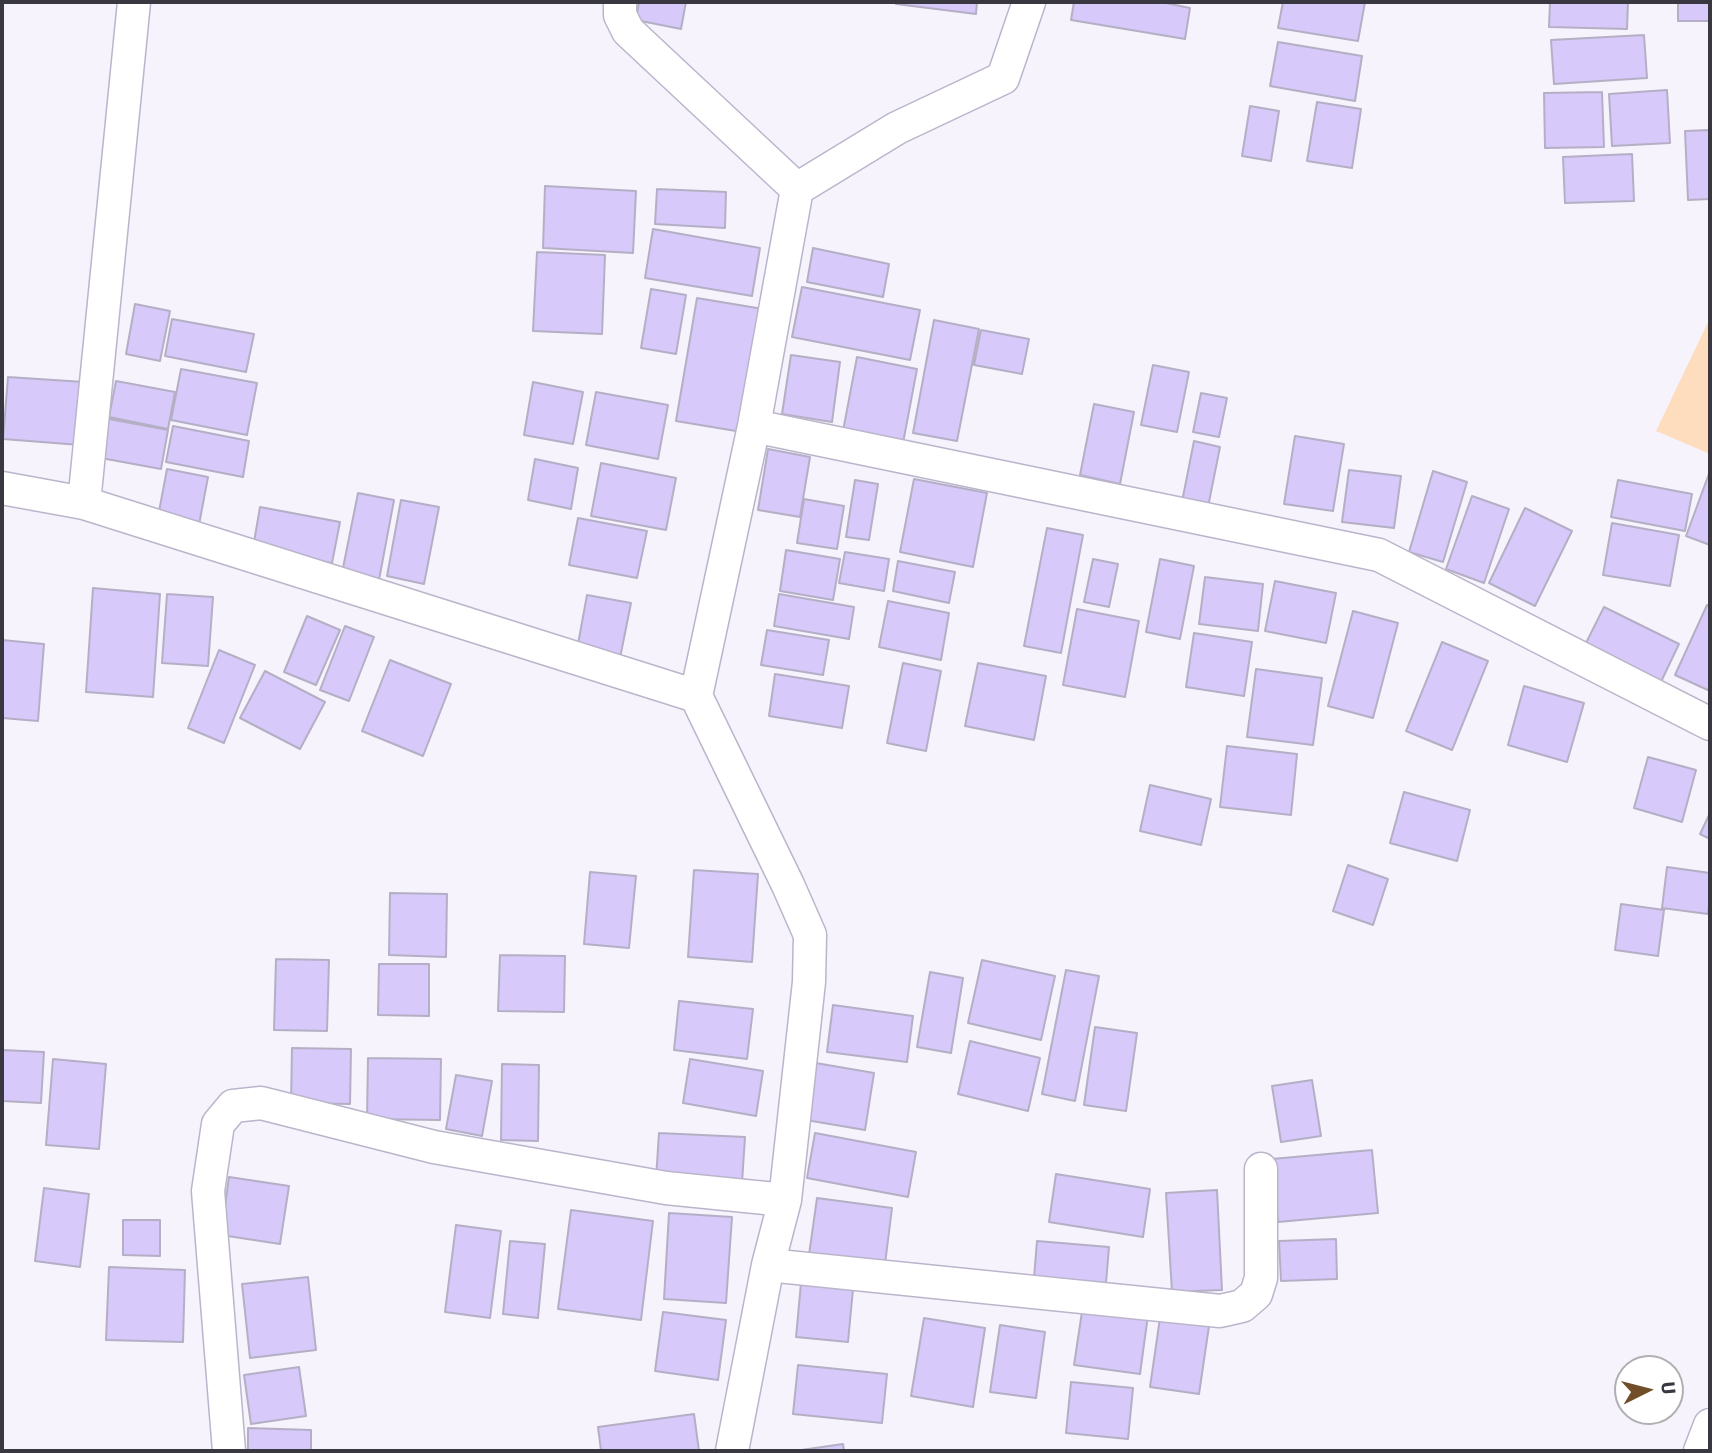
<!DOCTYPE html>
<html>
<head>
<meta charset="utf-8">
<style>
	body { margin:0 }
	#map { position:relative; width:1712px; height:1453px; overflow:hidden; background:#f6f3fd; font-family:"Fira Sans",sans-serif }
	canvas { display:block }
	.frame { position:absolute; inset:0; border:4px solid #39373f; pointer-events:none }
	.north { position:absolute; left:1614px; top:1355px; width:70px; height:70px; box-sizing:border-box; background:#fff; border:2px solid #b0afb2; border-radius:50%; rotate:84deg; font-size:19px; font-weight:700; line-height:28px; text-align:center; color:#39373f }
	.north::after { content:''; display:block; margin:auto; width:24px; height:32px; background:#724e28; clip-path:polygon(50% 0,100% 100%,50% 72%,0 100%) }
</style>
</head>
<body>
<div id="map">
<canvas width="1712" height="1453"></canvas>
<div class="frame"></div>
<div class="north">U</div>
</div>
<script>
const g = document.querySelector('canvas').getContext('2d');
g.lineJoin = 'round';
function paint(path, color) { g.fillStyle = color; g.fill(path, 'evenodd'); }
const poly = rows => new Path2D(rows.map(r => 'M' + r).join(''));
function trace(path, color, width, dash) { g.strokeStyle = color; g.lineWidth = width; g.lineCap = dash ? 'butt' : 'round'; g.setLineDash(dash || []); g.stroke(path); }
paint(poly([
	[1710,318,1710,454,1656,431]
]), '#fdddbe');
const building = poly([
	[639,2,686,2,681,29,636,20,639,2],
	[896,2,977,2,976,14,896,4,896,2],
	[1074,2,1161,2,1190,8,1185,39,1071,20,1074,2],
	[1283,2,1365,2,1358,41,1278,28,1283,2],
	[1550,2,1628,2,1627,29,1549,27,1550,2],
	[1678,2,1710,2,1710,21,1678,21,1678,2],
	[1644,35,1647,78,1554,84,1551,40,1644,35],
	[1278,42,1362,56,1355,101,1270,86,1278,42],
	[1667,90,1670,143,1612,146,1609,94,1667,90],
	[1602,92,1604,147,1545,148,1544,93,1602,92],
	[1317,102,1361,109,1352,168,1307,161,1317,102],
	[1250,106,1279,111,1271,161,1242,156,1250,106],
	[1710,130,1710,199,1688,200,1685,131,1710,130],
	[1632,154,1634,201,1565,203,1563,157,1632,154],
	[545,186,636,191,633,253,543,248,545,186],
	[657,189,726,192,725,228,655,224,657,189],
	[653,229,760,248,752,296,645,278,653,229],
	[813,248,889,264,883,297,807,282,813,248],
	[537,252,605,255,602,334,533,331,537,252],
	[802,287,920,310,910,360,792,337,802,287],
	[651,289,686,295,676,354,641,348,651,289],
	[697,298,763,309,742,432,676,421,697,298],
	[135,304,170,311,160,361,126,354,135,304],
	[172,319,254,334,246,372,165,356,172,319],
	[934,320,979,329,957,441,913,433,934,320],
	[981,330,1029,339,1022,374,974,365,981,330],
	[791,355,840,362,832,422,782,414,791,355],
	[857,357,917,369,903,443,843,431,857,357],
	[1153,365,1189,372,1177,432,1141,425,1153,365],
	[181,369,257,383,247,435,171,420,181,369],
	[8,377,84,382,80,445,3,439,8,377],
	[116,381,175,392,168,429,109,417,116,381],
	[533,382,583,392,573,444,524,435,533,382],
	[596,392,668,405,658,459,586,445,596,392],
	[1201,393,1227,398,1219,437,1193,432,1201,393],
	[1094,404,1134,412,1120,484,1080,475,1094,404],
	[109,419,168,430,161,469,101,458,109,419],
	[173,426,249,441,243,477,166,462,173,426],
	[1295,436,1344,444,1333,511,1284,504,1295,436],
	[1194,441,1220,447,1207,512,1181,507,1194,441],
	[768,449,810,457,800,517,758,510,768,449],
	[535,459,578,468,571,509,528,500,535,459],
	[601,463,676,478,666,530,591,516,601,463],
	[167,469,208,477,198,530,157,522,167,469],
	[1349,470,1401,476,1394,528,1342,522,1349,470],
	[1433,471,1467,482,1443,562,1409,552,1433,471],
	[1710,471,1710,545,1686,536,1710,471],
	[914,479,987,493,973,567,900,552,914,479],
	[855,480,878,484,869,540,846,537,855,480],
	[1618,480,1692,494,1685,531,1611,517,1618,480],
	[358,493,394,500,379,580,342,573,358,493],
	[1472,496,1509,509,1484,583,1446,569,1472,496],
	[804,499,844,506,837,549,797,543,804,499],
	[401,500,439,507,424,584,387,576,401,500],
	[260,507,340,522,332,563,253,548,260,507],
	[1525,508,1572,531,1535,606,1489,583,1525,508],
	[578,518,647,531,637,578,569,565,578,518],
	[1612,523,1679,535,1670,586,1603,575,1612,523],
	[1047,528,1083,535,1061,653,1024,646,1047,528],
	[786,550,840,559,833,600,780,591,786,550],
	[845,552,889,559,884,591,839,583,845,552],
	[1093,559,1118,564,1109,607,1084,602,1093,559],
	[1160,559,1194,566,1180,639,1146,632,1160,559],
	[898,561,955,572,949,603,893,591,898,561],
	[1205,577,1263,584,1258,631,1199,624,1205,577],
	[1275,581,1336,593,1326,643,1265,631,1275,581],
	[93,588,160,594,153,697,86,692,93,588],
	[167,594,213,597,208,666,162,663,167,594],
	[779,594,854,607,849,639,774,626,779,594],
	[587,595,631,603,619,663,576,655,587,595],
	[888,601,949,613,941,660,879,647,888,601],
	[1707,605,1710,607,1710,691,1675,675,1707,605],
	[1604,607,1679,644,1659,686,1583,649,1604,607],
	[1077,609,1139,621,1125,697,1063,685,1077,609],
	[1353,611,1398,623,1373,718,1328,706,1353,611],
	[307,616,340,630,316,685,284,672,307,616],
	[345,626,374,637,349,701,320,690,345,626],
	[767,630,829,640,823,675,761,665,767,630],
	[1194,633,1252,642,1244,696,1186,687,1194,633],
	[2,640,44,644,38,721,2,718,2,640],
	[1442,642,1488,661,1452,750,1406,731,1442,642],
	[219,650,255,665,224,743,188,728,219,650],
	[390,660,451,684,423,756,362,731,390,660],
	[903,663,941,671,926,751,887,743,903,663],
	[978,663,1046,676,1034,740,965,726,978,663],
	[1256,669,1322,678,1313,745,1247,737,1256,669],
	[265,671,325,702,300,749,240,718,265,671],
	[775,674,849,686,842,728,769,716,775,674],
	[1524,686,1584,703,1567,762,1508,745,1524,686],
	[1227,746,1297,754,1291,815,1220,807,1227,746],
	[1648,757,1696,770,1682,822,1634,808,1648,757],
	[1150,785,1211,799,1201,845,1140,831,1150,785],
	[1404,792,1470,810,1457,861,1390,843,1404,792],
	[1710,813,1710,839,1700,834,1710,813],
	[1348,865,1388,879,1373,925,1333,911,1348,865],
	[1667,867,1710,873,1710,899,1708,914,1662,908,1667,867],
	[694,870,758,874,752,962,688,957,694,870],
	[590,872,636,876,629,948,584,944,590,872],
	[390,893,447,894,446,957,389,955,390,893],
	[1621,904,1664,910,1658,956,1615,950,1621,904],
	[500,955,565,956,564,1012,498,1011,500,955],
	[276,959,329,960,327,1031,274,1030,276,959],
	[982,960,1055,976,1041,1040,968,1023,982,960],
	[379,964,429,964,429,1016,378,1015,379,964],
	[1066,970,1099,976,1075,1101,1042,1094,1066,970],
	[930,972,963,978,951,1053,917,1047,930,972],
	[679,1001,753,1009,747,1059,674,1050,679,1001],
	[833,1005,913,1016,907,1062,827,1052,833,1005],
	[1095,1027,1137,1033,1126,1111,1084,1105,1095,1027],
	[970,1041,1040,1058,1028,1111,958,1094,970,1041],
	[292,1048,351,1049,350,1104,291,1103,292,1048],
	[3,1050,44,1052,41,1103,2,1101,3,1050],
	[368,1058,441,1059,440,1120,367,1119,368,1058],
	[53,1059,106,1064,99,1149,46,1145,53,1059],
	[690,1059,763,1071,756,1116,683,1103,690,1059],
	[810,1062,874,1073,865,1130,800,1119,810,1062],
	[502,1064,539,1065,538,1141,501,1140,502,1064],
	[456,1075,492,1081,482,1136,446,1129,456,1075],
	[1312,1080,1321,1136,1281,1142,1272,1086,1312,1080],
	[659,1133,745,1137,742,1183,656,1179,659,1133],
	[815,1133,916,1152,908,1197,807,1178,815,1133],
	[1372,1150,1378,1213,1278,1222,1272,1159,1372,1150],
	[1056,1174,1150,1189,1143,1237,1049,1222,1056,1174],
	[229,1177,289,1186,280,1244,221,1235,229,1177],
	[44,1188,89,1194,80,1267,35,1261,44,1188],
	[1217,1190,1222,1290,1172,1292,1166,1193,1217,1190],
	[817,1198,892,1208,885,1264,809,1255,817,1198],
	[571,1210,653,1221,641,1320,558,1309,571,1210],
	[669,1213,732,1217,726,1303,664,1299,669,1213],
	[123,1220,160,1220,160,1256,123,1255,123,1220],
	[456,1225,501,1231,490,1318,445,1312,456,1225],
	[1336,1239,1337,1279,1281,1281,1279,1241,1336,1239],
	[510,1241,545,1244,538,1318,503,1314,510,1241],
	[1037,1241,1109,1247,1106,1283,1034,1278,1037,1241],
	[109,1267,185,1270,183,1342,106,1340,109,1267],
	[308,1277,316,1350,250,1358,242,1284,308,1277],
	[801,1283,853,1289,848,1342,796,1337,801,1283],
	[1083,1305,1148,1315,1140,1374,1074,1365,1083,1305],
	[663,1312,726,1320,718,1380,655,1371,663,1312],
	[924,1318,985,1328,973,1407,911,1396,924,1318],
	[1160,1318,1209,1326,1199,1394,1150,1387,1160,1318],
	[1000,1325,1045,1332,1036,1398,990,1392,1000,1325],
	[798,1365,887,1374,882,1423,793,1414,798,1365],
	[299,1367,306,1416,251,1424,244,1375,299,1367],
	[1071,1382,1133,1388,1128,1439,1066,1433,1071,1382],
	[694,1414,699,1451,601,1451,598,1427,694,1414],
	[248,1428,311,1430,311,1451,248,1451,248,1428],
	[843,1444,844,1451,794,1451,843,1444]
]);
paint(building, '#d7c9fa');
trace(building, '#b5afc5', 2);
const minor = poly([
	[620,2,620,15,628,31,797,189],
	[754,426,1379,555,1710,724],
	[2,488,84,503,696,696,754,426,797,189,897,128,1003,78,1029,2],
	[84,503,134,2],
	[696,696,788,885,810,935,809,982,785,1200,768,1265,732,1451],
	[768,1265,1220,1311,1242,1306,1256,1294,1261,1278,1261,1169],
	[229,1451,208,1191,218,1124,233,1106,261,1103,434,1147,666,1188,785,1200],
	[1700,1451,1710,1425]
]);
trace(minor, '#bbb5cb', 35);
trace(minor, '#fff', 32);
</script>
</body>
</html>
